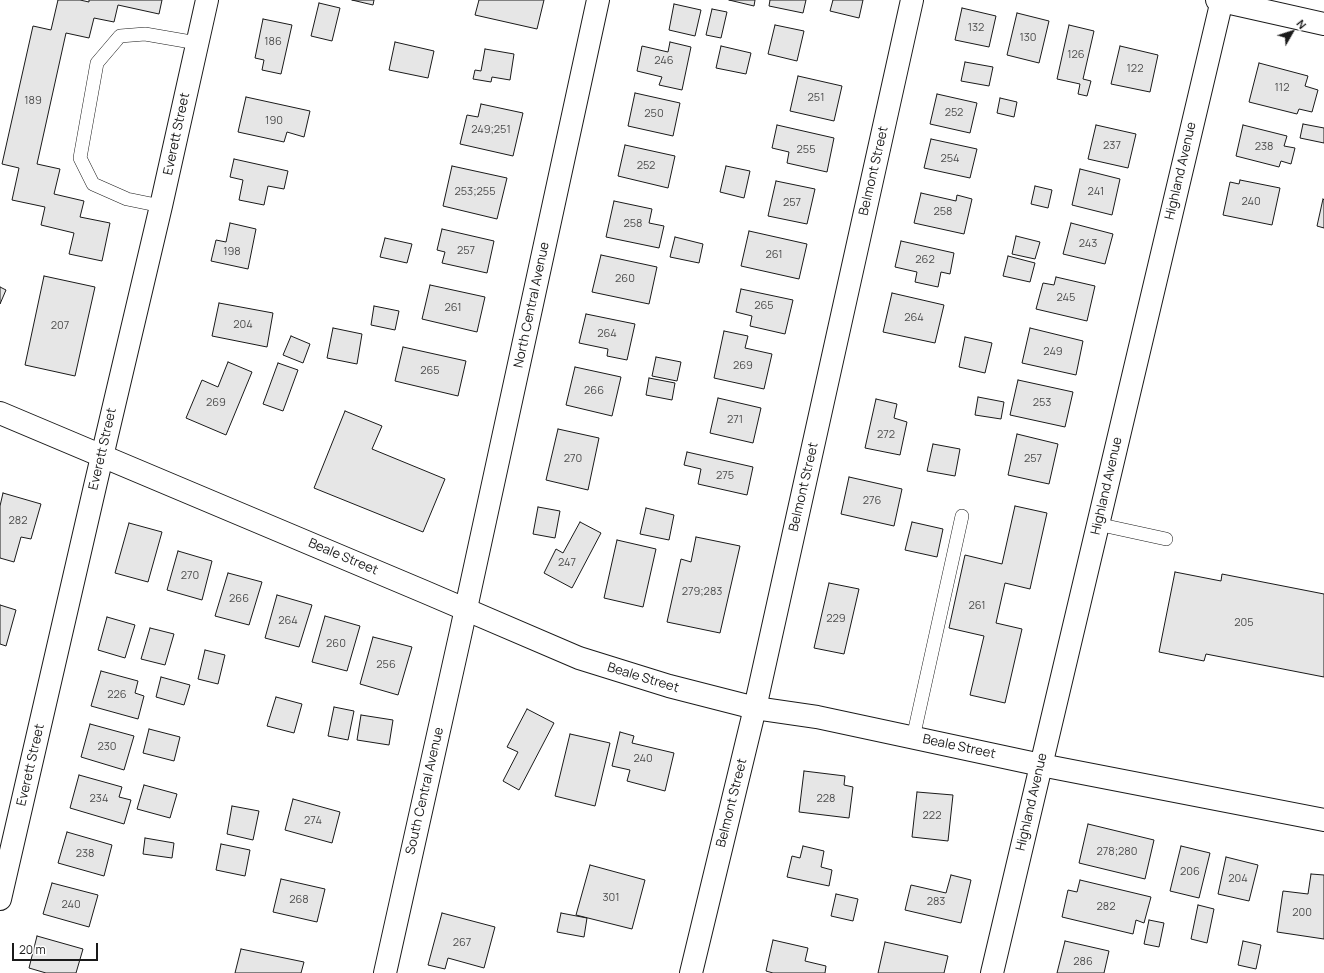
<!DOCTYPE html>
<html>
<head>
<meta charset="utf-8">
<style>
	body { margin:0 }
	#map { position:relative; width:1324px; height:973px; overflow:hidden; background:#fff; font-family:Manrope,sans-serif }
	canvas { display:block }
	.north { position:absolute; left:1272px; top:12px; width:40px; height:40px; -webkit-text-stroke:3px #fff; paint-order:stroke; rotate:51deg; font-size:11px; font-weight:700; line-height:16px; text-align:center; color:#1a1a1a }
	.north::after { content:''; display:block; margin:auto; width:14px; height:18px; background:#1a1a1a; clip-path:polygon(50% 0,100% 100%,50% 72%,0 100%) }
	.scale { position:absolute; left:12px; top:943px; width:86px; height:18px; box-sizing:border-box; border:2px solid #1a1a1a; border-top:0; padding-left:5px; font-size:12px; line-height:14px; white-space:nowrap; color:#1a1a1a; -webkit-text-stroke:3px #fff; paint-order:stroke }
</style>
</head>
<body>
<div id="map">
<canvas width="1324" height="973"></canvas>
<div class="north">N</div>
<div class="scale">20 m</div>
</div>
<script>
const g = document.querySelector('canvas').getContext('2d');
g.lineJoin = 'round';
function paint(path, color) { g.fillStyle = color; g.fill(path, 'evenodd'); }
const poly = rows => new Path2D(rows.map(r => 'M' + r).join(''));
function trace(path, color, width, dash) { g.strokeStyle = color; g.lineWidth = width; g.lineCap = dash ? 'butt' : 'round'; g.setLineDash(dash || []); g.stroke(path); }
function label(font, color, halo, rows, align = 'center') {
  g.font = font + ' Manrope,sans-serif'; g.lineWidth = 3; g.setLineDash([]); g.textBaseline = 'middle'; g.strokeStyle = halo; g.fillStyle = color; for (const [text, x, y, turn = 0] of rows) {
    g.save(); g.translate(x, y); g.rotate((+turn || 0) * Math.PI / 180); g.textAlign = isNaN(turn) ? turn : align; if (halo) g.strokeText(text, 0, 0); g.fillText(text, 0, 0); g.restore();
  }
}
const building = poly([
	[58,0,80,0,89,2,89,0,162,0,159,14,118,5,114,22,94,18,89,38,66,33,37,164,60,169,54,194,84,201,80,217,110,223,102,261,69,254,74,233,41,225,45,207,12,200,19,168,2,164,33,26,51,30,58,0],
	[352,0,374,0,373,5,352,0],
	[479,0,544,0,537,29,475,15,479,0],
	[729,0,755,0,754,6,729,0],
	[770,0,806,0,803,13,769,6,770,0],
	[833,0,863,0,859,18,830,11,833,0],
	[319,3,340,8,332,41,311,36,319,3],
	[674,4,701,10,695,36,669,30,674,4],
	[962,8,996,16,989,47,955,40,962,8],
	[712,9,727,12,721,38,706,35,712,9],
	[1017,13,1049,21,1039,63,1007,55,1017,13],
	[263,19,292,25,281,74,262,70,264,60,255,58,263,19],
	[775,25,804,31,797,61,768,54,775,25],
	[1069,25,1094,31,1083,79,1091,81,1087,96,1078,94,1080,84,1057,79,1069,25],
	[395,42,434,51,428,78,389,70,395,42],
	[670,42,691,47,682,90,659,85,662,77,637,71,642,46,668,52,670,42],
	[721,46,751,53,746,74,716,68,721,46],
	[1120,46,1158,55,1150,92,1111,84,1120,46],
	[485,49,514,54,510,80,492,77,491,82,473,79,475,70,481,71,485,49],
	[965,62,993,67,989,86,961,81,965,62],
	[1259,63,1308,76,1305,86,1318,90,1312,112,1299,109,1297,114,1249,102,1259,63],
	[798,76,842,86,834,121,790,111,798,76],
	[635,93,680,103,673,136,628,126,635,93],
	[937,94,977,103,970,133,930,124,937,94],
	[246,97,310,111,304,137,287,132,284,142,238,132,246,97],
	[1000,98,1017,102,1014,117,997,113,1000,98],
	[481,104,523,113,513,156,460,144,467,115,478,117,481,104],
	[1303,124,1324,128,1324,143,1300,138,1303,124],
	[777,125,834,138,827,172,787,163,789,152,772,148,777,125],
	[1096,125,1136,134,1128,168,1088,159,1096,125],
	[1243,125,1287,136,1284,146,1295,148,1291,164,1281,161,1279,167,1236,156,1243,125],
	[931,139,977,149,970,178,924,168,931,139],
	[625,145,675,156,668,188,618,176,625,145],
	[234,159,288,171,284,189,268,186,264,205,239,200,243,180,230,177,234,159],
	[452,166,507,178,497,219,443,206,452,166],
	[726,166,750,171,744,198,720,192,726,166],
	[1080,169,1120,179,1112,215,1072,205,1080,169],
	[1240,180,1280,188,1272,225,1223,215,1230,182,1239,184,1240,180],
	[776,181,815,189,807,224,768,216,776,181],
	[1035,186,1052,190,1048,208,1031,204,1035,186],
	[921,193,956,201,957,195,972,199,964,234,914,223,921,193],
	[1323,199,1324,200,1324,228,1317,226,1323,199],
	[614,201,652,209,649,223,664,226,659,248,606,237,614,201],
	[230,223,256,229,248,269,211,261,216,240,226,242,230,223],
	[1071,223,1113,234,1105,264,1063,254,1071,223],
	[442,229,494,241,487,273,442,263,445,252,437,250,442,229],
	[749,231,807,244,799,279,741,266,749,231],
	[1016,236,1040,242,1035,259,1012,254,1016,236],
	[675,237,703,244,699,263,670,257,675,237],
	[385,238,412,244,407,263,380,257,385,238],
	[901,241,954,253,950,274,941,272,938,287,915,282,917,272,895,267,901,241],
	[601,255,657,267,649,304,592,292,601,255],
	[1008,256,1035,263,1030,282,1003,276,1008,256],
	[44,276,95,287,75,376,25,365,44,276],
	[1056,277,1095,286,1087,321,1036,309,1043,283,1054,285,1056,277],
	[430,285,485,297,477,332,422,319,430,285],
	[0,287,6,290,0,304,0,287],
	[741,289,793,300,785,334,750,326,752,316,736,312,741,289],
	[892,293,944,305,935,343,883,332,892,293],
	[219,303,273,313,267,347,212,336,219,303],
	[374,306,399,311,395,330,371,325,374,306],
	[586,314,635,324,627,360,607,356,608,349,579,343,586,314],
	[333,328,362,334,357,364,327,358,333,328],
	[1030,328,1083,341,1076,375,1022,363,1030,328],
	[724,331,748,336,745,348,772,354,764,389,714,378,724,331],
	[291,336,310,344,303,363,283,355,291,336],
	[965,337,992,343,985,373,959,367,965,337],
	[403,347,466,361,458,396,395,381,403,347],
	[656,357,681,362,677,381,652,376,656,357],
	[228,362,252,372,226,435,186,418,202,380,218,387,228,362],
	[278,363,298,370,283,411,263,404,278,363],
	[575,367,621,377,612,416,566,405,575,367],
	[649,378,675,383,672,400,646,395,649,378],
	[1018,380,1073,392,1065,427,1010,415,1018,380],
	[978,397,1004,402,1001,419,975,415,978,397],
	[718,398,761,408,753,443,710,433,718,398],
	[876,399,897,404,894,418,907,422,900,455,865,448,876,399],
	[345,411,382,426,372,449,445,479,423,532,314,488,345,411],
	[558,429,599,438,588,490,546,480,558,429],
	[1017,434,1058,444,1049,484,1008,475,1017,434],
	[933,444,960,449,955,476,927,471,933,444],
	[687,452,753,467,747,495,698,484,701,469,684,465,687,452],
	[849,477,902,489,894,526,841,514,849,477],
	[3,493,41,504,31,539,21,537,14,562,0,558,0,506,3,493],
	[1015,506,1047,513,1030,589,1005,583,996,623,1022,629,1005,703,970,695,984,636,949,628,965,555,1002,564,1015,506],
	[538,507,560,511,555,538,533,534,538,507],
	[646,508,674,515,669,540,640,534,646,508],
	[580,522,601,533,572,588,544,573,556,549,563,553,580,522],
	[912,522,943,529,937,557,905,550,912,522],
	[129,523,162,532,148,582,115,573,129,523],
	[696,537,740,546,720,633,667,622,681,559,691,562,696,537],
	[617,540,656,549,643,607,604,598,617,540],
	[178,551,212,561,202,600,167,590,178,551],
	[1175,572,1221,581,1222,574,1324,594,1324,677,1206,654,1204,661,1159,652,1175,572],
	[228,573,262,582,249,625,215,616,228,573],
	[829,583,859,589,844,654,814,648,829,583],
	[277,595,312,605,299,647,265,638,277,595],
	[0,605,16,610,6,646,0,644,0,605],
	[325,616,360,626,347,671,312,662,325,616],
	[107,617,135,625,125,658,98,650,107,617],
	[150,628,174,634,165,665,141,659,150,628],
	[373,637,412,647,398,695,360,684,373,637],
	[205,650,225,655,218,684,198,679,205,650],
	[101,671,138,681,135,693,144,696,138,719,91,706,101,671],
	[161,677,190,685,184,705,156,697,161,677],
	[276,697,302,704,294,733,267,726,276,697],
	[334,707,354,711,348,740,328,736,334,707],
	[527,709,554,723,519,790,503,781,518,752,507,747,527,709],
	[361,715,393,720,389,745,357,740,361,715],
	[90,724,134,736,124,770,81,757,90,724],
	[149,729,180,737,174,761,143,753,149,729],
	[620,732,634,736,632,743,674,753,665,791,627,781,630,770,612,766,620,732],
	[570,734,610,743,595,806,555,796,570,734],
	[804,771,845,776,844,785,853,787,849,818,799,812,804,771],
	[79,775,122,787,119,797,131,800,124,824,70,808,79,775],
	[144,785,177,794,170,818,137,809,144,785],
	[917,792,953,795,948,841,912,837,917,792],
	[293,799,340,812,332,843,285,830,293,799],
	[232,806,259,811,253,840,227,834,232,806],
	[1088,824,1154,840,1145,879,1079,863,1088,824],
	[67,832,112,845,104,876,58,863,67,832],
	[145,838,174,843,172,858,143,854,145,838],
	[221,844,250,850,245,876,216,870,221,844],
	[803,846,824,851,821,867,832,870,829,886,787,877,792,856,800,858,803,846],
	[1181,846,1210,853,1199,898,1170,891,1181,846],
	[1226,857,1258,865,1249,901,1218,894,1226,857],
	[590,865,645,880,632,929,576,915,590,865],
	[1311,874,1324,875,1324,939,1277,932,1283,891,1308,894,1311,874],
	[951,875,971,880,961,923,905,910,911,885,946,893,951,875],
	[281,879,325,889,317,922,273,912,281,879],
	[1080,880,1151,897,1144,923,1136,920,1133,934,1062,917,1068,890,1077,892,1080,880],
	[52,883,98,895,89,927,43,914,52,883],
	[836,894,858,899,853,921,831,916,836,894],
	[1198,905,1214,909,1207,943,1191,939,1198,905],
	[442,913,495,927,484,968,448,958,445,969,428,965,442,913],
	[561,913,587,918,584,937,557,932,561,913],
	[1149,920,1164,923,1159,947,1144,944,1149,920],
	[37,936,83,949,76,973,46,973,29,968,37,936],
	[773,940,808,948,805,961,826,966,825,973,773,973,766,971,773,940],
	[1065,941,1109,951,1104,973,1057,973,1065,941],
	[1243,941,1261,945,1256,969,1238,965,1243,941],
	[885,942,948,956,944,973,878,973,885,942],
	[241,949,304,962,301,973,235,973,241,949]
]);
paint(building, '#e6e6e6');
trace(building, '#1a1a1a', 1);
const lane = poly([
	[161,206,127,199,93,184,80,158,97,63,120,36,145,34,197,43],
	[1097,524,1166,539],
	[913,738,962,516]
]);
const street = poly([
	[1217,0,1324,24],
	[0,899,96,482,161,206,207,0],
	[385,973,460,636,598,0],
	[691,973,755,708,912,0],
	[992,973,1222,0]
]);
const secondary = poly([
	[0,413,425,592,579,658,669,686,755,708,817,717,1041,765,1324,820]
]);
trace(lane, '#1a1a1a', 14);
trace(street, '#1a1a1a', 24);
trace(secondary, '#1a1a1a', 24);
trace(lane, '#fff', 13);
trace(street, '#fff', 22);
trace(secondary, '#fff', 22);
label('11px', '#4d4d4d', null, [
	["132",976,28],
	["130",1028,38],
	["186",273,42],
	["126",1076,55],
	["246",664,61],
	["122",1135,69],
	["112",1282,88],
	["251",816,98],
	["189",33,101],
	["252",954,113],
	["250",654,114],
	["190",274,121],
	["249;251",491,130],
	["237",1112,146],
	["238",1264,147],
	["255",806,150],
	["254",950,159],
	["252",646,166],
	["253;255",475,192],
	["241",1096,192],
	["240",1251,202],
	["257",792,203],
	["258",943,212],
	["258",633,224],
	["243",1088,244],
	["257",466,251],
	["198",232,252],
	["261",774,255],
	["262",925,260],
	["260",625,279],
	["245",1066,298],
	["265",764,306],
	["261",453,308],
	["264",914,318],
	["204",243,325],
	["207",60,326],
	["264",607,334],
	["249",1053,352],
	["269",743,366],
	["265",430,371],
	["266",594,391],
	["269",216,403],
	["253",1042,403],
	["271",735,420],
	["272",886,435],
	["270",573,459],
	["257",1033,459],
	["275",725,476],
	["276",872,501],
	["282",18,521],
	["247",567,563],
	["270",190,576],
	["279;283",702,592],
	["266",239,599],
	["261",977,606],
	["229",836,619],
	["264",288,621],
	["205",1244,623],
	["260",336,644],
	["256",386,665],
	["226",117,695],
	["230",107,747],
	["240",643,759],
	["234",99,799],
	["228",826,799],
	["222",932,816],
	["274",313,821],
	["278;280",1117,852],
	["238",85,854],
	["206",1190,872],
	["204",1238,879],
	["301",611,898],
	["268",299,900],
	["283",936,902],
	["240",71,905],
	["282",1106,907],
	["200",1302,913],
	["267",462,943],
	["286",1083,962]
]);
label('13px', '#1a1a1a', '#fff', [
	["Everett Street",177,134,-78],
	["Belmont Street",874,171,-77],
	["Highland Avenue",1181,171,-77],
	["North Central Avenue",532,305,-78],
	["Everett Street",103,449,-77],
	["Highland Avenue",1107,486,-77],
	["Belmont Street",804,487,-77],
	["Beale Street",343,557,23],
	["Beale Street",643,678,17],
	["Beale Street",959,747,12],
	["Everett Street",31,765,-77],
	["South Central Avenue",425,791,-77],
	["Highland Avenue",1032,802,-77],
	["Belmont Street",732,803,-76]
]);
</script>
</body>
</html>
